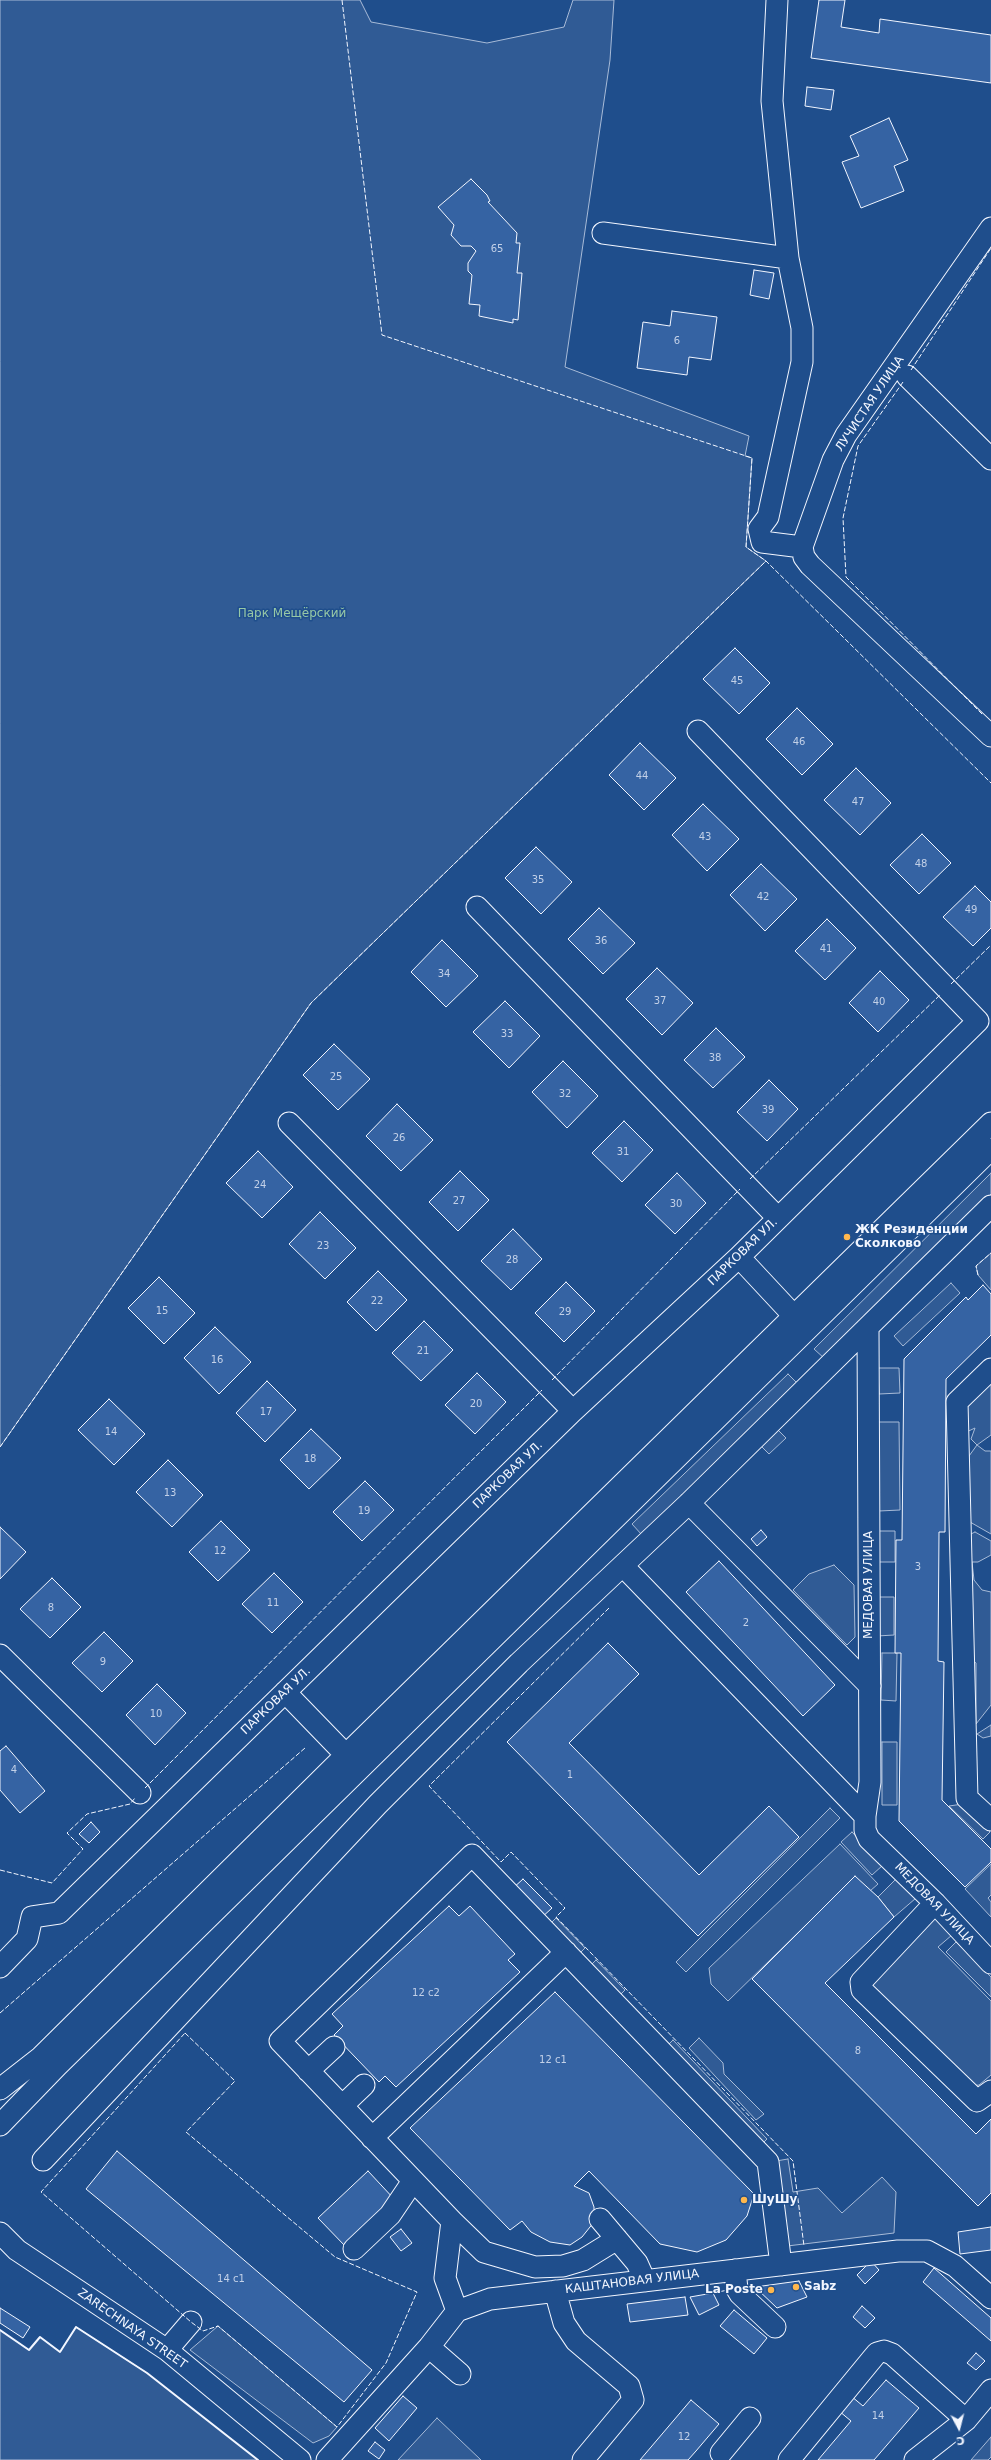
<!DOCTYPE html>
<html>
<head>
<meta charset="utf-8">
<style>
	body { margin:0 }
	#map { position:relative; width:991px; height:2460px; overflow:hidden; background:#1f4e8c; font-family:"DejaVu Sans",sans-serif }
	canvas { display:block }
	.north { position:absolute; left:939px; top:2408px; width:40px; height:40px; -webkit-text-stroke:3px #1f4e8c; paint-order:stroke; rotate:173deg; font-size:11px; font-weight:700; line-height:16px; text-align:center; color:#f2f6ff }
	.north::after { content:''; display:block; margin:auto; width:14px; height:18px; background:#f2f6ff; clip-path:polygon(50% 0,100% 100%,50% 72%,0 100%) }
</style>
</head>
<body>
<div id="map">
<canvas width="991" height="2460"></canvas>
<div class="north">С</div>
</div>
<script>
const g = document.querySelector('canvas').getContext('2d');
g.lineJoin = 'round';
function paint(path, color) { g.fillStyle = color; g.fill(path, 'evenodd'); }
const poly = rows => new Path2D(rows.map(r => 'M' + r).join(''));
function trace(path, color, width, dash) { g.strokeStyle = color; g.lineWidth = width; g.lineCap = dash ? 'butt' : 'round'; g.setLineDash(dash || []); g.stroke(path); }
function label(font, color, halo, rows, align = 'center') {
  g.font = font + ' "DejaVu Sans",sans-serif'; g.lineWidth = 3; g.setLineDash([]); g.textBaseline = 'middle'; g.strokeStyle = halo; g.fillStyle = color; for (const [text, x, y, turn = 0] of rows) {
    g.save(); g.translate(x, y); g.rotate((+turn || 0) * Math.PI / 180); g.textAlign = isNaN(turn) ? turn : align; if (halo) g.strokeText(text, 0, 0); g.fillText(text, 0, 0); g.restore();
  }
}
const built = poly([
	[0,0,360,0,371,22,487,43,564,27,573,0,614,0,610,60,565,367,749,436,745,456,752,458,746,547,766,561,311,1003,0,1447,0,0],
	[991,1173,991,1194,825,1359,814,1349,991,1173],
	[991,1253,991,1290,978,1275,976,1266,991,1253],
	[951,1283,960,1293,903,1346,894,1336,951,1283],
	[878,1368,899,1368,900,1393,879,1394,878,1368],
	[991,1369,991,1435,977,1445,985,1451,991,1451,991,1534,970,1522,969,1456,977,1445,971,1439,975,1428,958,1436,957,1402,991,1369],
	[788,1374,798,1384,642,1535,632,1524,788,1374],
	[878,1422,899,1422,900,1510,879,1511,878,1422],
	[776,1428,786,1438,769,1454,759,1444,776,1428],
	[877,1531,895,1531,895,1562,878,1562,877,1531],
	[975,1532,991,1541,991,1555,978,1562,972,1562,974,1580,982,1590,991,1592,991,1705,976,1724,976,1663,964,1654,969,1535,975,1532],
	[834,1565,854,1585,855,1637,847,1645,793,1590,809,1574,834,1565],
	[877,1597,894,1597,894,1635,877,1636,877,1597],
	[882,1653,897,1653,896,1701,881,1700,882,1653],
	[991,1725,991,1736,983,1738,977,1734,991,1725],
	[882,1742,897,1742,897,1805,882,1805,882,1742],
	[963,1804,990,1832,983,1839,949,1806,963,1804],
	[830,1808,840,1818,686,1972,676,1962,830,1808],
	[852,1832,883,1865,872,1875,841,1842,852,1832],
	[840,1844,878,1884,870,1891,855,1877,728,2001,711,1984,709,1968,840,1844],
	[991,1864,991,1895,988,1898,991,1902,991,1917,965,1889,991,1864],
	[903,1872,923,1892,894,1917,878,1897,903,1872],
	[948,1917,959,1929,938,1947,991,2001,991,2075,979,2085,970,2086,868,1987,915,1923,948,1917],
	[556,1918,585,1948,576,1957,547,1927,556,1918],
	[956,1942,991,1977,991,1997,946,1952,956,1942],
	[596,1960,625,1990,615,2000,586,1970,596,1960],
	[699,2038,723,2063,724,2074,764,2114,756,2120,689,2048,699,2038],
	[673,2040,767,2139,758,2148,664,2049,673,2040],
	[788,2159,793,2192,818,2188,842,2213,882,2177,896,2192,894,2233,779,2247,776,2161,788,2159],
	[218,2326,337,2427,329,2436,313,2443,190,2350,218,2326],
	[76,2327,147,2373,258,2460,0,2460,0,2330,29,2350,40,2337,60,2352,76,2327],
	[437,2418,481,2460,398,2460,437,2418],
	[991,2437,991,2457,988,2460,971,2460,991,2437]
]);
paint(built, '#305b95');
trace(built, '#a8bbd7', 1);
const building = poly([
	[819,0,845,0,841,27,879,33,880,19,991,35,991,83,811,58,819,0],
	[807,87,834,90,831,110,805,106,807,87],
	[889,118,908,160,894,166,904,191,861,208,842,162,859,156,850,136,889,118],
	[471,179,487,195,490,201,488,202,517,233,516,243,520,243,517,273,522,273,518,320,513,319,513,323,479,316,480,305,469,304,472,275,468,271,468,263,476,251,471,246,461,246,451,235,454,225,438,207,471,179],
	[754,270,774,273,769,299,750,295,754,270],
	[672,311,717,317,711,360,689,357,687,375,637,368,643,322,670,326,672,311],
	[735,648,770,683,739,714,703,679,735,648],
	[797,708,833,744,802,775,766,739,797,708],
	[640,743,676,778,644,810,609,775,640,743],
	[856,768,891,803,860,835,824,800,856,768],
	[703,804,739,839,707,871,672,835,703,804],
	[922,834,951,863,919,894,890,865,922,834],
	[536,847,572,882,541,914,505,878,536,847],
	[761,864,797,899,765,931,730,895,761,864],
	[975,886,991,902,991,928,973,946,943,917,975,886],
	[599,908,635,943,603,974,568,939,599,908],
	[827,919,856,948,825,980,795,951,827,919],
	[442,940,478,976,446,1007,411,972,442,940],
	[657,968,693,1003,662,1035,626,999,657,968],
	[880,971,909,1000,878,1032,849,1003,880,971],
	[505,1001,540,1036,509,1068,473,1032,505,1001],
	[716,1028,745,1057,713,1088,684,1060,716,1028],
	[334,1044,370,1079,338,1110,303,1075,334,1044],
	[563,1061,598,1096,567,1128,532,1092,563,1061],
	[769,1080,798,1109,767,1141,737,1112,769,1080],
	[397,1104,433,1140,401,1171,366,1136,397,1104],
	[624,1121,653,1150,622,1182,592,1153,624,1121],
	[258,1151,293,1187,262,1218,226,1183,258,1151],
	[460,1171,489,1200,458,1231,429,1202,460,1171],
	[677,1173,706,1203,675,1234,645,1205,677,1173],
	[320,1212,356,1248,325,1279,289,1244,320,1212],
	[513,1229,542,1259,511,1290,481,1261,513,1229],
	[378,1271,407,1300,376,1331,347,1302,378,1271],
	[159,1277,195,1313,164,1344,128,1308,159,1277],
	[566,1282,595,1311,564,1342,535,1313,566,1282],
	[983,1285,991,1294,991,1335,946,1379,945,1532,939,1532,938,1661,944,1662,942,1800,991,1849,991,1862,965,1887,899,1821,901,1653,895,1653,896,1540,902,1540,904,1359,966,1297,968,1300,983,1285],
	[424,1321,453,1350,421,1381,392,1353,424,1321],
	[215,1327,251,1362,219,1394,184,1358,215,1327],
	[477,1373,506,1402,475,1434,445,1405,477,1373],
	[267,1381,296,1410,265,1442,236,1413,267,1381],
	[109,1399,145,1434,114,1465,78,1430,109,1399],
	[311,1429,341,1458,309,1489,280,1460,311,1429],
	[168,1460,203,1495,172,1527,136,1492,168,1460],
	[365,1481,394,1510,362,1541,333,1512,365,1481],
	[221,1521,250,1550,218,1581,189,1552,221,1521],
	[0,1527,26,1552,0,1579,0,1527],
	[761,1530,767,1537,757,1546,751,1539,761,1530],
	[719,1561,835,1685,803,1716,686,1592,719,1561],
	[274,1573,303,1602,272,1633,242,1604,274,1573],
	[52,1578,81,1607,50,1638,20,1609,52,1578],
	[104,1632,133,1661,102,1692,72,1663,104,1632],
	[608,1643,639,1674,569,1743,699,1875,769,1806,799,1837,698,1936,507,1742,608,1643],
	[157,1684,186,1713,155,1745,126,1715,157,1684],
	[6,1746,45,1791,20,1813,0,1790,0,1751,6,1746],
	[91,1822,100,1832,89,1843,79,1834,91,1822],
	[855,1876,878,1897,894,1917,825,1983,976,2134,991,2119,991,2193,978,2206,752,1979,855,1876],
	[523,1879,552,1908,540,1919,511,1890,523,1879],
	[449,1906,459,1916,470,1906,515,1954,508,1960,520,1972,396,2087,385,2076,379,2082,334,2035,343,2026,332,2014,449,1906],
	[555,1992,754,2194,747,2216,726,2240,697,2252,660,2244,589,2171,574,2186,589,2193,594,2207,594,2222,582,2237,570,2245,550,2242,531,2232,522,2221,510,2230,410,2128,555,1992],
	[117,2151,372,2370,344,2402,86,2189,117,2151],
	[368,2171,395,2200,346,2247,318,2218,368,2171],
	[991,2227,991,2250,960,2254,958,2232,991,2227],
	[401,2229,412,2243,401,2251,390,2237,401,2229],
	[871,2261,879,2270,865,2284,857,2275,871,2261],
	[934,2268,991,2318,991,2341,923,2282,934,2268],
	[799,2281,807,2297,777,2308,755,2287,799,2281],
	[713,2293,719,2305,699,2315,690,2297,713,2293],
	[685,2297,688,2315,630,2322,627,2304,685,2297],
	[862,2306,875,2318,865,2328,853,2317,862,2306],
	[0,2308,30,2327,23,2338,0,2323,0,2308],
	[734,2310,767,2338,754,2354,720,2326,734,2310],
	[976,2353,985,2361,976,2370,967,2363,976,2353],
	[886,2380,919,2408,874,2460,818,2460,851,2421,839,2411,851,2396,863,2406,886,2380],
	[403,2396,417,2408,389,2441,375,2428,403,2396],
	[691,2400,719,2424,696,2451,688,2460,640,2460,691,2400],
	[375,2442,385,2450,379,2459,368,2451,375,2442]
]);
paint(building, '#3563a3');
trace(building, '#f2f6ff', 1);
const minor = poly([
	[777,0,772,101,788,258],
	[991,228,846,435,833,460,802,547,804,557,810,565,991,736],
	[603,233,788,258,802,328,802,362,768,517,759,529,762,542,802,547],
	[907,376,991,459],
	[477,907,778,1218],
	[289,1123,573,1411],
	[739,1257,794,1316],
	[868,1329,870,1782,865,1816,865,1830,869,1839,935,1903,991,1963],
	[991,1369,957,1402,967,1798,991,1820],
	[689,1503,870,1686],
	[623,1566,865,1816],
	[0,1655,140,1793],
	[285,1692,346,1755],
	[935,1903,861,1982,862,1990,977,2101,991,2091],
	[0,1967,27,1939,32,1917,59,1913,573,1411,739,1257,978,1021,698,731],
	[308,2071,334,2047],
	[0,2089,41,2057,346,1755,991,1123],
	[342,2106,364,2085],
	[0,2125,58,2065,991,1149],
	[372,2138,566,1952],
	[43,2160,378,1804,519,1663,689,1503,991,1206],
	[600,2219,637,2263,645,2281],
	[452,2221,484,2252,535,2267,563,2266,583,2260,617,2239],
	[0,2233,17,2250,167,2350,300,2460],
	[354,2249,390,2215,413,2181],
	[735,2270,737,2289,740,2294,775,2327],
	[555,2291,564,2323,576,2341,629,2386,633,2400,583,2460],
	[457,2311,445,2278,452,2221,280,2041,472,1855,768,2162,781,2265],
	[429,2347,460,2374],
	[167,2350,191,2322],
	[721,2453,750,2418],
	[327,2460,429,2347,457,2311,490,2299,898,2251,927,2251,955,2266,991,2298],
	[789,2460,872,2359,877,2353,884,2351,892,2354,966,2420],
	[915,2460,966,2420,991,2390]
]);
trace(minor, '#f2f6ff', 23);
trace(minor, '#1f4e8c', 21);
trace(poly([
	[342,0,382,335,752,458,746,547,766,561,991,783],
	[911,370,991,248],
	[903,382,858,446,843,518,846,577,983,715],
	[951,984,991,945],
	[750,1179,941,994],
	[978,1275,976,1266,991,1253],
	[552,1380,740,1189],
	[0,1447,311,1003,766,561],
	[609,1608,429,1786,501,1862,511,1852,565,1908,556,1917,793,2161,804,2246],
	[145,1788,542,1390],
	[0,1870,52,1883,83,1849,67,1833,87,1814,130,1804,135,1798],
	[0,2013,305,1748],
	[185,2033,235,2081,186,2132,335,2257,417,2292,386,2363,337,2427,218,2326,203,2331,191,2322,41,2192,185,2033],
	[713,2293,728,2290]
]), '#f2f6ff', 1, [5, 2]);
trace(poly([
	[0,2330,29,2350,40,2337,60,2352,76,2327,147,2373,258,2460]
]), '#f2f6ff', 2);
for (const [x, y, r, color] of [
	[847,1237,4,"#ffb74d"],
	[744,2200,4,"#ffb74d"],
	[796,2287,4,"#ffb74d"],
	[771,2290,4,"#ffb74d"]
]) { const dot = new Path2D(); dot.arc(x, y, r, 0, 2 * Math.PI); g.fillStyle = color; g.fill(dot); trace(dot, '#1f4e8c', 1.5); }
label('10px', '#c3d1e8', null, [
	["65",497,249],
	["6",677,341],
	["45",737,681],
	["46",799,742],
	["44",642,776],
	["47",858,802],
	["43",705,837],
	["48",921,864],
	["35",538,880],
	["42",763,897],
	["49",971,910],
	["36",601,941],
	["41",826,949],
	["34",444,974],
	["37",660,1001],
	["40",879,1002],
	["33",507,1034],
	["38",715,1058],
	["25",336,1077],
	["32",565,1094],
	["39",768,1110],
	["26",399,1138],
	["31",623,1152],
	["24",260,1185],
	["27",459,1201],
	["30",676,1204],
	["23",323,1246],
	["28",512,1260],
	["22",377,1301],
	["15",162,1311],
	["29",565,1312],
	["21",423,1351],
	["16",217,1360],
	["20",476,1404],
	["17",266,1412],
	["14",111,1432],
	["18",310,1459],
	["13",170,1493],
	["19",364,1511],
	["12",220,1551],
	["3",918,1567],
	["11",273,1603],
	["8",51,1608],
	["2",746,1623],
	["9",103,1662],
	["10",156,1714],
	["4",14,1770],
	["1",570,1775],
	["12 с2",426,1993],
	["8",858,2051],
	["12 с1",553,2060],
	["14 с1",231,2279],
	["14",878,2416],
	["12",684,2437]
]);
label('12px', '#f2f6ff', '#1f4e8c', [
	["ЛУЧИСТАЯ УЛИЦА",870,404,-56],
	["ПАРКОВАЯ УЛ.",743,1252,-44],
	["ПАРКОВАЯ УЛ.",508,1475,-44],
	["МЕДОВАЯ УЛИЦА",869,1585,-90],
	["ПАРКОВАЯ УЛ.",276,1701,-44],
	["МЕДОВАЯ УЛИЦА",934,1904,46],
	["КАШТАНОВАЯ УЛИЦА",632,2282,-7],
	["ZARECHNAYA STREET",132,2329,35]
]);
label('12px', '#97c8a6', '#1f4e8c', [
	["Парк Мещёрский",292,614]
]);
label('bold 12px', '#f2f6ff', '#1f4e8c', [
	["ЖК Резиденции",855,1230],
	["Сколково",855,1244],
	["ШуШу",752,2200],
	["Sabz",804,2287],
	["La Poste",763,2290,"right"]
], 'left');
</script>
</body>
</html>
